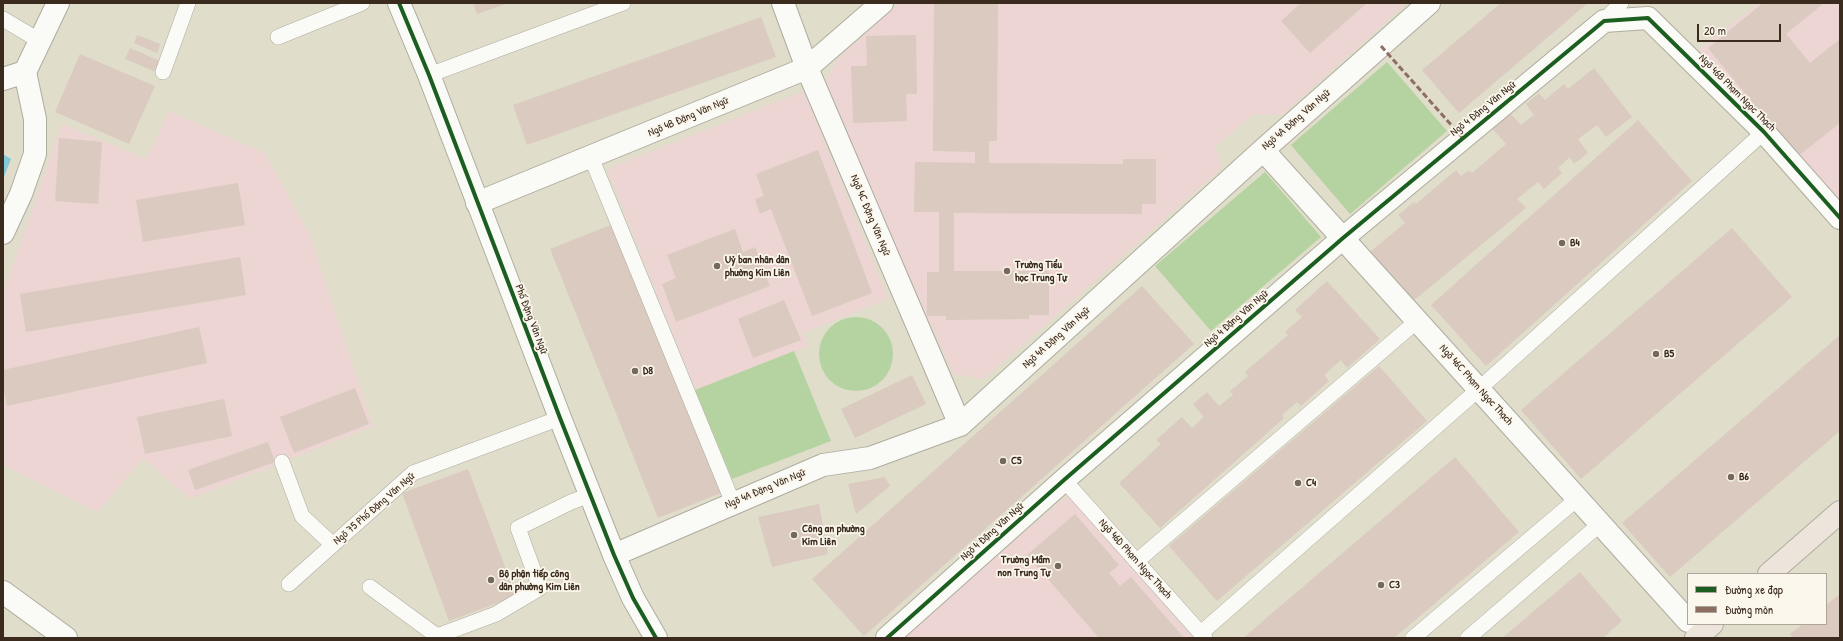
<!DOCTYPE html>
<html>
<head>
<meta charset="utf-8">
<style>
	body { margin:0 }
	#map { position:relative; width:1843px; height:641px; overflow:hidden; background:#e0ddcb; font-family:"Patrick Hand",sans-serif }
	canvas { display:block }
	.frame { position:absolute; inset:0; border:4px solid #3b2a1e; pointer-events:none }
	.legend { position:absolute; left:1687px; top:573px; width:140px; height:52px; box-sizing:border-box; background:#fbf7ec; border:1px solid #aea59a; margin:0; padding:5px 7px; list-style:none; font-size:12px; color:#3b2a1e }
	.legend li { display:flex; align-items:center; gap:8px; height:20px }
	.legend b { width:20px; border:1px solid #aea59a }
	.scale { position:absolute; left:1697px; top:24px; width:84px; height:18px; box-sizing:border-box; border:2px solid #3b2a1e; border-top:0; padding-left:5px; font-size:12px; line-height:14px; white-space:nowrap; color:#3b2a1e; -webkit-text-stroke:3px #fbf7ec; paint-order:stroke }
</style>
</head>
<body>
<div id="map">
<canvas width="1843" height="641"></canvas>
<div class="frame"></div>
<ul class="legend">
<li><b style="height:5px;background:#1b5e20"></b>Đường xe đạp</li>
<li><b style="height:5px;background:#8d6e63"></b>Đường mòn</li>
</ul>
<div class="scale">20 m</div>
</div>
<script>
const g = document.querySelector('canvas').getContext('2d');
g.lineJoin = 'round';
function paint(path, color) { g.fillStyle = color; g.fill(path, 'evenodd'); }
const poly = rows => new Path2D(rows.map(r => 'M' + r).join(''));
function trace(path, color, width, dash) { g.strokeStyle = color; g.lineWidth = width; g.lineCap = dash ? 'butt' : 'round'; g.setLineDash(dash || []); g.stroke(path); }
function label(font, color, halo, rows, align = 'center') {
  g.font = font + ' "Patrick Hand",sans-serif'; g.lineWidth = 3.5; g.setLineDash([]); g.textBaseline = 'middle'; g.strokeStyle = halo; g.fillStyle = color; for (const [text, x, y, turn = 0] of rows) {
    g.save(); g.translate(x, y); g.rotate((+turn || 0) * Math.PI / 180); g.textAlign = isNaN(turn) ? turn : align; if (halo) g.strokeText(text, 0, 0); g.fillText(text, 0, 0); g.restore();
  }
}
paint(poly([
	[899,3,1407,3,1282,115,1253,114,1215,147,1222,168,984,379,953,374,824,85,837,60],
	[1759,3,1840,3,1840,209,1768,130,1699,49],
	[804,91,888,299,803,333,808,346,695,390,607,169],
	[169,111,265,153,310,236,373,426,190,499,143,458,98,512,3,465,3,293,62,124,146,159],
	[1068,495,1193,638,902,638]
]), '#ecd5d3');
paint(poly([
	[1387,62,1447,131,1350,214,1291,145],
	[1265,172,1321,237,1211,331,1155,266],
	'819 354a37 37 0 1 1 74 0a37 37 0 1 1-74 0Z',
	[794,351,831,441,732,479,695,390]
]), '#b5d3a1');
paint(poly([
	[3,154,11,159,3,179]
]), '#84c9d6');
paint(poly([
	[473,3,509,3,477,14],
	[934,3,998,3,997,141,989,141,989,163,1123,164,1123,159,1156,159,1156,204,1142,204,1142,214,954,213,954,271,1049,271,1049,315,1029,315,1029,319,946,320,946,316,927,316,927,272,939,272,939,212,914,212,915,162,975,163,975,152,933,151],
	[1301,3,1367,3,1310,53,1281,21],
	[1501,3,1588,3,1459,113,1422,70],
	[1763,3,1824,3,1786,34,1810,63,1840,39,1840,123,1797,157,1708,48],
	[761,17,776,57,527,145,513,105],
	[137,35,160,44,157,53,134,43],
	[916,35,917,94,906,94,907,121,853,123,851,66,867,66,866,36],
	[130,48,160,61,156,72,125,59],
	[80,54,155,86,129,144,55,112],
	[1594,68,1632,117,1606,137,1597,125,1578,139,1588,153,1574,164,1570,157,1558,168,1562,173,1544,189,1538,182,1517,199,1526,208,1412,302,1370,252,1405,223,1398,215,1414,202,1416,204,1456,170,1461,176,1469,170,1472,173,1506,144,1491,127,1509,112,1521,125,1534,115,1526,104,1539,93,1545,100,1564,84,1568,89],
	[1638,120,1692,181,1486,366,1431,305],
	[59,138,102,142,98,204,55,201],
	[818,150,872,293,812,316,771,209,760,214,755,199,764,196,756,174],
	[238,183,245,225,143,242,136,200],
	[613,224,721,493,658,518,550,249],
	[1732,228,1792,297,1581,479,1521,410],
	[735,229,743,252,755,247,770,286,676,322,662,284,676,278,667,255],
	[240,257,246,295,26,332,20,294],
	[1327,281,1380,339,1347,368,1341,360,1324,375,1329,381,1301,406,1297,402,1282,415,1284,418,1160,528,1119,483,1161,444,1156,440,1182,417,1192,428,1204,417,1193,404,1207,392,1219,406,1233,395,1230,391,1248,376,1245,372,1288,335,1285,332,1302,317,1295,310],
	[1142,286,1194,344,864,636,812,579],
	[784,300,801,340,753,358,738,319],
	[199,327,207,363,7,406,3,386,3,370],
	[1840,335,1840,431,1670,577,1622,523],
	[1379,366,1427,421,1217,601,1169,546],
	[912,375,926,404,855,438,841,409],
	[355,388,369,424,294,453,280,417],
	[224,399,232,436,145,454,137,417],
	[268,442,275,462,195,490,188,470],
	[1455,457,1519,532,1394,638,1243,638],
	[468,469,516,596,449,621,402,493],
	[885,477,890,486,856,514,848,484],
	[819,504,828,554,772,567,758,517],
	[1075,514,1119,565,1109,573,1120,586,1131,577,1184,638,1099,638,1027,555],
	[1580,572,1622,621,1603,638,1502,638],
	[1840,594,1840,638,1793,638,1790,634,1803,624,1826,624,1826,605]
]), '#dacac0');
const service = poly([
	[3,19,40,41],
	[1604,21,1621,3],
	[278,37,362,3],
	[163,72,188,3],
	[429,75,623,3],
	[591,157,733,503],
	[282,462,302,516,333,545],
	[1064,480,1205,638],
	[1137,561,1417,321],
	[289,584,413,473,560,418],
	[370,587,437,636,496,614,540,588,518,528,571,502,590,495],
	[1201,633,1479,389,1764,132],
	[1413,638,1577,499],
	[1468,638,1600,524]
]);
const minor = poly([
	[783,3,807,68,960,425],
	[3,79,25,72],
	[1263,150,1688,621],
	[477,203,807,68,882,3],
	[3,233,21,194,35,154,35,119,25,72,58,3],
	[614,555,823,465,870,458,960,425,1263,150,1429,3],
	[3,592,66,638],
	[887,638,1064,480,1343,238,1604,21,1648,18,1764,132,1840,218]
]);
const tertiary = poly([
	[399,3,429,75,560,418,614,555,633,598,656,638]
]);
const primary = poly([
	[1769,574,1840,512],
	[1696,638,1712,624]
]);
trace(service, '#afac9f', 16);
trace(minor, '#afac9f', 24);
trace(tertiary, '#afac9f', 24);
trace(primary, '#afac9f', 24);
trace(service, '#fafaf7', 15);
trace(minor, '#fafaf7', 22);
trace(tertiary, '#fafaf7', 22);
trace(primary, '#ede5dc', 22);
trace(poly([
	[1381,46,1462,137]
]), '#8d6e63', 3, [6, 3]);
trace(poly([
	[399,3,429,75,560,418,614,555,633,598,656,638],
	[887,638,1064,480,1343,238,1604,21,1648,18,1764,132,1840,218]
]), '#1b5e20', 4);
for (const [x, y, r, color] of [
	[1562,243,4,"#75695b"],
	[717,266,4,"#75695b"],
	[1007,271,4,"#75695b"],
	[1656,354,4,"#75695b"],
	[635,371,4,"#75695b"],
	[1003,461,4,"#75695b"],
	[1731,477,4,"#75695b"],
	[1298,483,4,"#75695b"],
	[794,535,4,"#75695b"],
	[1058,566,4,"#75695b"],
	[491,580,4,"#75695b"],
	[1381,585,4,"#75695b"]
]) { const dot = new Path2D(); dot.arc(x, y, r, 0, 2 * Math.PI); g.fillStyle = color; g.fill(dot); trace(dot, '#fbf7ec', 1.5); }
label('11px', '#3b2a1e', '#fbf7ec', [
	["Ngõ 46B Phạm Ngọc Thạch",1737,93,45],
	["Ngõ 4 Đặng Văn Ngữ",1483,109,-39],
	["Ngõ 4B Đặng Văn Ngữ",688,117,-23],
	["Ngõ 4A Đặng Văn Ngữ",1296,120,-41],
	["Ngõ 4C Đặng Văn Ngữ",870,215,67],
	["Phố Đặng Văn Ngữ",531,319,69],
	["Ngõ 4 Đặng Văn Ngữ",1236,319,-41],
	["Ngõ 4A Đặng Văn Ngữ",1056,338,-42],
	["Ngõ 46C Phạm Ngọc Thạch",1476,385,48],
	["Ngõ 4A Đặng Văn Ngữ",765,489,-23],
	["Ngõ 75 Phố Đặng Văn Ngữ",374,509,-41],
	["Ngõ 4 Đặng Văn Ngữ",992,532,-42],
	["Ngõ 46D Phạm Ngọc Thạch",1135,559,48]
]);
label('bold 11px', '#3b2a1e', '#fbf7ec', [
	["B4",1570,243],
	["Uỷ ban nhân dân",725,260],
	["phường Kim Liên",725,273],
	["Trường Tiểu",1015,265],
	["học Trung Tự",1015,278],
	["B5",1664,354],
	["D8",643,371],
	["C5",1011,461],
	["B6",1739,477],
	["C4",1306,483],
	["Công an phường",802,529],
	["Kim Liên",802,542],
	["Trường Mầm",1050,560,"right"],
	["non Trung Tự",1050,573,"right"],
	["Bộ phận tiếp công",499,574],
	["dân phường Kim Liên",499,587],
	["C3",1389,585]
], 'left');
</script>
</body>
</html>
